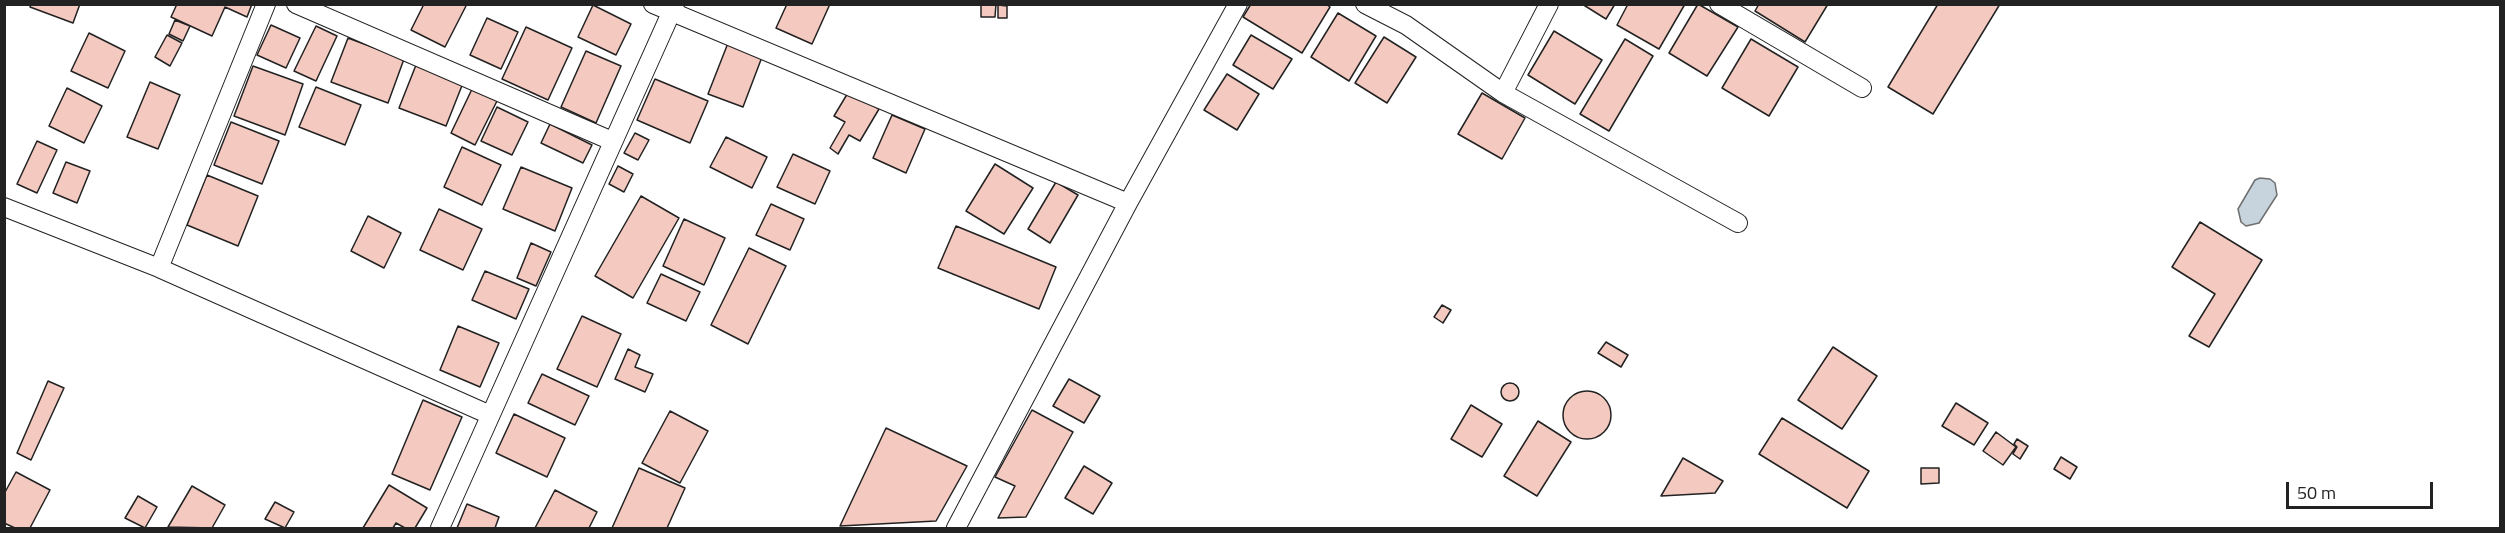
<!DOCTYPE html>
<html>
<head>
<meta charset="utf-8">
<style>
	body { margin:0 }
	#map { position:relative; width:2505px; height:533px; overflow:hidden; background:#fff; font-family:"Titillium Web",sans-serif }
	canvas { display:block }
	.frame { position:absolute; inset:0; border:6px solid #222; pointer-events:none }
	.scale { position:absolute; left:2286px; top:482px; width:147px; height:27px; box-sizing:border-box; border:3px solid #222; border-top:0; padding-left:8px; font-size:18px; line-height:21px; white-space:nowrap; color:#222; -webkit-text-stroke:4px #fff; paint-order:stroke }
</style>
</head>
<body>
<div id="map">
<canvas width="2505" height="533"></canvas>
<div class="frame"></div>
<div class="scale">50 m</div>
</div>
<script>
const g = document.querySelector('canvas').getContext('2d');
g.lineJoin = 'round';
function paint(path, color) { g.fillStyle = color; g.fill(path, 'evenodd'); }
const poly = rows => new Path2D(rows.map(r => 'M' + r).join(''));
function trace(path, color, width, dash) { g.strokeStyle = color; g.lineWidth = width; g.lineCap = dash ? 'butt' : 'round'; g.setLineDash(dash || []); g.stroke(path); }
const water = poly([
	[2260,178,2270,179,2275,183,2277,195,2259,223,2246,226,2241,222,2238,209,2255,180,2260,178]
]);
paint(water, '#c7d3dd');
trace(water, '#6f6f6f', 1.5);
const building = poly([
	[31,4,80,4,73,23,30,7,31,4],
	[177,4,252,4,247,17,225,7,212,36,171,17,177,4],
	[424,4,467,4,445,47,411,30,424,4],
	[787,4,830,4,812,44,776,28,787,4],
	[981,4,996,4,995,17,981,17,981,4],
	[1251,4,1326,4,1330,7,1302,53,1243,17,1251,4],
	[1582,4,1615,4,1606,19,1582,4],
	[1628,4,1685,4,1659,49,1617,25,1628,4],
	[1698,4,1738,27,1707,76,1669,53,1698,4],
	[1759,4,1828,4,1805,42,1755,11,1759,4],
	[1938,4,2000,4,1933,114,1888,87,1938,4],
	[593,5,631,24,616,55,578,37,593,5],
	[998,5,1007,6,1007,18,998,18,998,5],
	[1338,13,1376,36,1349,81,1311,57,1338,13],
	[487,18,518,32,501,69,470,55,487,18],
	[175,20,190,26,183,41,169,34,175,20],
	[271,25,300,38,286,68,257,55,271,25],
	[316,26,337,36,316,81,294,71,316,26],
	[526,27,572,48,548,100,502,79,526,27],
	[1554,31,1602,60,1575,104,1528,75,1554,31],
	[89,33,125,51,108,88,71,71,89,33],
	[167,35,182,43,170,66,155,57,167,35],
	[1251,35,1292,59,1273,89,1233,65,1251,35],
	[1384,37,1416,57,1387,103,1355,83,1384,37],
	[348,38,404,59,388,103,331,82,348,38],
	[1625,39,1653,56,1609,131,1580,114,1625,39],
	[1751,39,1798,67,1769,116,1722,88,1751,39],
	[728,43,762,57,743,107,708,94,728,43],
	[586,51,621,66,596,123,561,107,586,51],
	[416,65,463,83,446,126,399,108,416,65],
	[253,66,303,84,285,135,234,116,253,66],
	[1227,74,1259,94,1237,130,1204,110,1227,74],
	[655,79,708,101,690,143,637,120,655,79],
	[150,82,180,95,158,149,127,137,150,82],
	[316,87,361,105,345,145,299,127,316,87],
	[473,87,498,99,475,145,451,133,473,87],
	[67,88,102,106,84,143,49,126,67,88],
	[849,91,879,109,860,141,849,135,838,154,830,148,845,122,834,116,849,91],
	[1482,93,1525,118,1502,159,1458,134,1482,93],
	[497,107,528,122,512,155,481,141,497,107],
	[892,115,925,129,906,173,873,158,892,115],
	[231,122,279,141,262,184,214,165,231,122],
	[550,124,592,145,583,163,541,143,550,124],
	[635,133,649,140,638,160,624,153,635,133],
	[726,137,767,157,752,188,710,167,726,137],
	[37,141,57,150,37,193,17,184,37,141],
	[462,147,501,165,482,205,444,187,462,147],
	[793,154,830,171,815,204,777,187,793,154],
	[66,162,90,171,77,203,53,193,66,162],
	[995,164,1033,188,1004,234,966,211,995,164],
	[618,166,633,174,624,192,609,184,618,166],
	[521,167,572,188,555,231,503,209,521,167],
	[207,175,258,196,238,246,187,225,207,175],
	[1056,182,1078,195,1050,243,1028,229,1056,182],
	[641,196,679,218,633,298,595,276,641,196],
	[771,204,804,219,790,250,756,235,771,204],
	[439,209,482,229,463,270,420,250,439,209],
	[368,216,401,233,384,268,351,251,368,216],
	[684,219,725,238,704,285,663,266,684,219],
	[2200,222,2262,260,2209,347,2189,336,2215,294,2172,267,2200,222],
	[956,226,1056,267,1039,309,938,268,956,226],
	[531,243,551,252,536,286,517,278,531,243],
	[749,248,786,266,748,344,711,325,749,248],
	[485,271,529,289,516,319,472,300,485,271],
	[661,274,700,292,686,321,647,303,661,274],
	[1442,305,1451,310,1443,323,1434,317,1442,305],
	[582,316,621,334,597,387,557,369,582,316],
	[458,326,499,343,480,387,440,370,458,326],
	[1606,342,1628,355,1621,367,1598,353,1606,342],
	[1833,347,1877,376,1842,429,1798,400,1833,347],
	[628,349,640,355,635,367,653,374,645,392,615,379,628,349],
	[542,374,589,396,575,425,528,403,542,374],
	[1069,379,1100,396,1084,423,1053,406,1069,379],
	[48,381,64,388,31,460,17,453,48,381],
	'1501 392a9 9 0 1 1 18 0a9 9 0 1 1-18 0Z',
	'1563 415a24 24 0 1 1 48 0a24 24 0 1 1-48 0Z',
	[423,400,462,417,430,490,392,474,423,400],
	[1956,403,1988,423,1974,445,1942,426,1956,403],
	[1471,405,1502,424,1482,457,1451,439,1471,405],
	[1032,410,1073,432,1026,517,998,518,1015,486,995,477,1032,410],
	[670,411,708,431,680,483,642,463,670,411],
	[514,414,565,438,547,477,496,453,514,414],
	[1782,418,1869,471,1847,508,1759,454,1782,418],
	[1538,421,1571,442,1537,496,1504,476,1538,421],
	[886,428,967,466,936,521,840,526,886,428],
	[1996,432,2016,447,2003,465,1983,451,1996,432],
	[2017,439,2028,446,2020,459,2013,454,2017,447,2014,444,2017,439],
	[2061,457,2077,467,2070,479,2054,469,2061,457],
	[1683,458,1723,481,1715,493,1661,496,1683,458],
	[1084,466,1112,483,1093,514,1065,498,1084,466],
	[639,468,685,488,667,528,612,528,639,468],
	[1921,468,1939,468,1939,483,1921,484,1921,468],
	[16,472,50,490,30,528,15,528,4,523,4,494,16,472],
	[389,485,427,508,415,528,405,528,396,523,393,528,363,528,389,485],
	[192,486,225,505,212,528,168,527,192,486],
	[555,490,597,512,589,528,535,528,555,490],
	[138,496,157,507,145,528,125,518,138,496],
	[275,502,294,512,285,528,265,519,275,502],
	[467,504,499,517,495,528,457,528,467,504]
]);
paint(building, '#f3c9c0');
trace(building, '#222', 1.5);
const minor = poly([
	[296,4,612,141],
	[653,4,1128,203],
	[1365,4,1406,25,1503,93,1738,223],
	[1719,4,1862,88],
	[1503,93,1549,4],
	[4,207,159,268,490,415],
	[159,268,266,4],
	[440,528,675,4],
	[956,528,1128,203,1238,4]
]);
trace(minor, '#222', 20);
trace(minor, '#fff', 18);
</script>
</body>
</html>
